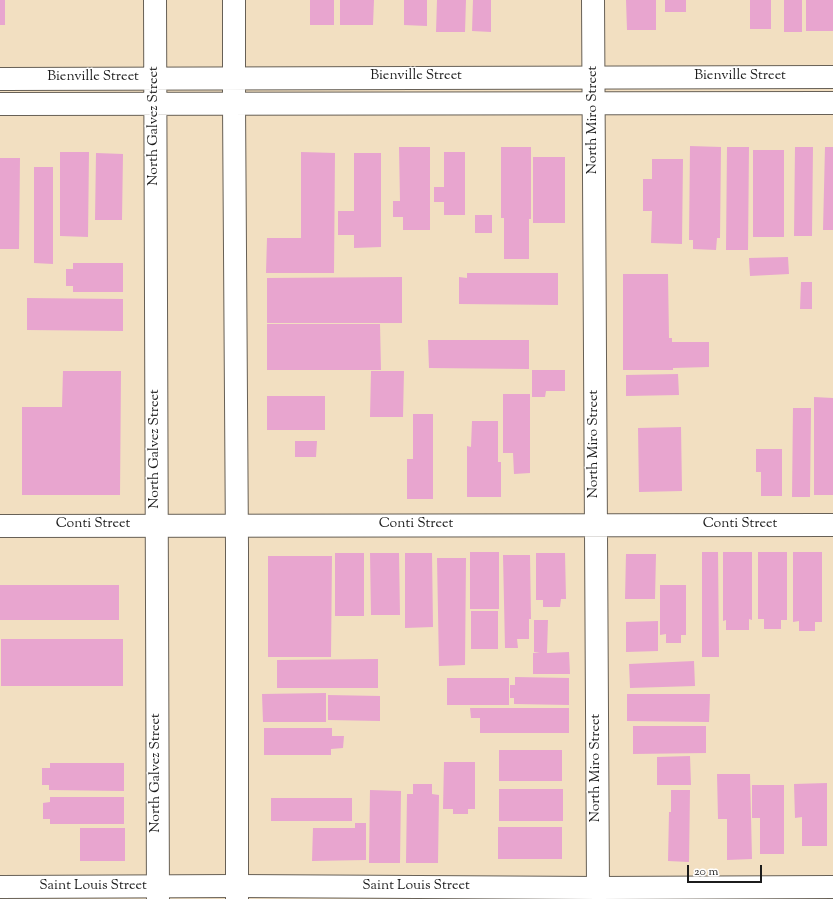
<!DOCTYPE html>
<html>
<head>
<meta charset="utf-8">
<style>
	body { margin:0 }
	#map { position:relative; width:833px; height:899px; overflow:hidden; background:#f2dfc1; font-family:"Sorts Mill Goudy",serif }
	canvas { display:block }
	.scale { position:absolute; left:687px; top:865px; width:75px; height:18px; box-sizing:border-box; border:2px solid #1c1c1c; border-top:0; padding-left:5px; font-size:12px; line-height:14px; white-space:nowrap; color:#1c1c1c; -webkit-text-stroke:3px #fff; paint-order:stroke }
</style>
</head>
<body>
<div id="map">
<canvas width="833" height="899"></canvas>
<div class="scale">20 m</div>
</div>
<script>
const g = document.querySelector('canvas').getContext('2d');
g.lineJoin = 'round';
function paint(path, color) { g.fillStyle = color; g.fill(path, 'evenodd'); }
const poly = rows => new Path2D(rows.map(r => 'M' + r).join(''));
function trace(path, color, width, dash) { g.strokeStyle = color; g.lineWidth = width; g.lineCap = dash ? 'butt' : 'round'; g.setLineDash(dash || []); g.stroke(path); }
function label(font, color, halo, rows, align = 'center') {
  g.font = font + ' "Sorts Mill Goudy",serif'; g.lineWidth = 3; g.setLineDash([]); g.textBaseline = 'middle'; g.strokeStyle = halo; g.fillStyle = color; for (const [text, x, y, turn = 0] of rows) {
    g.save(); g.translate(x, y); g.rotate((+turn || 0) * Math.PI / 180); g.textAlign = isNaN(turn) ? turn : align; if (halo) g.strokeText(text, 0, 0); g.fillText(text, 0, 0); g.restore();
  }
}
paint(poly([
	[0,0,5,0,5,25,0,25],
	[310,0,334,0,334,25,310,25],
	[340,0,374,0,373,25,340,25],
	[404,0,427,0,427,26,404,25],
	[437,0,466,0,465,32,436,32],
	[473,0,491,0,491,32,472,31],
	[626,0,656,0,656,30,627,30],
	[665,0,686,0,686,12,665,12],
	[750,0,771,0,771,29,750,29],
	[784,0,802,0,802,32,784,32],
	[806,0,833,0,833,31,806,31],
	[690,146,721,147,720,238,717,238,716,250,693,249,693,240,689,240],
	[399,147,430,147,430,230,403,230,403,217,393,217,393,201,400,201],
	[501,147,531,147,531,219,529,219,529,259,504,259,504,218,501,218],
	[727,147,749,147,748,250,726,250],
	[795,147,813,147,812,236,794,236],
	[825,147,833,147,833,230,823,230],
	[753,150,784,150,784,237,753,237],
	[60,152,89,152,88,237,60,236],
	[301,152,335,153,334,273,266,273,267,238,301,238],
	[444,152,465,152,465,215,444,215,444,202,434,202,434,187,444,187],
	[96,153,123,154,122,220,95,220],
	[354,153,381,153,381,247,354,248,354,235,338,235,338,211,354,211],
	[533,157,565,157,565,223,533,223],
	[0,158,20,158,19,249,0,249],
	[652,159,683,159,682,244,651,243,652,211,643,211,643,179,652,179],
	[34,167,53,167,53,264,34,263],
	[475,215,492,215,492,233,475,233],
	[788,257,789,274,750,276,749,258],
	[73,263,123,263,123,292,73,292,73,286,66,286,66,269,73,269],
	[467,273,558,273,558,305,459,304,459,277,467,278],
	[623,274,668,274,669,338,672,338,672,342,709,342,709,367,673,368,673,370,623,370],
	[402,277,402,323,267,323,267,278],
	[801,282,812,282,812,309,800,309],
	[27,298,123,299,123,331,27,330],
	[267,324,380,324,381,370,267,370],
	[428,340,529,340,529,369,429,368],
	[532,370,565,370,565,391,546,391,545,397,532,397],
	[63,371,121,371,120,495,22,495,22,407,62,407],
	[371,371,404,371,403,417,370,417],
	[678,374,679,395,626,396,626,375],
	[503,394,530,394,530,473,514,474,513,453,503,453],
	[267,396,325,396,325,430,267,430],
	[814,397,833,398,833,495,814,495],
	[793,408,811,408,810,497,792,497],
	[413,414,433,414,433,499,407,499,407,459,413,459],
	[472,421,498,421,498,462,501,462,501,497,467,497,467,446,471,447],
	[681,427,682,491,639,492,638,428],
	[295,441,317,441,316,457,295,457],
	[756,449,782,449,782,496,761,496,761,472,756,472],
	[470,552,499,552,499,609,470,609],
	[702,552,718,552,719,657,702,657],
	[723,552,752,552,752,620,749,619,749,630,726,630,726,620,723,621],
	[758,552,787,552,787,620,781,620,781,629,764,629,764,619,758,619],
	[793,552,822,552,822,622,815,622,815,631,799,631,799,621,793,622],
	[335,553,364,553,364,616,335,616],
	[370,553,399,553,400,615,371,615],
	[405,553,432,553,433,627,405,628],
	[536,553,565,553,566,599,561,599,560,607,543,607,543,600,536,600],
	[626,554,656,554,655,599,625,599],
	[503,555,530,555,531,619,529,619,529,639,517,639,518,648,505,648],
	[268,556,332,556,331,657,268,657],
	[437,558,466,558,465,665,439,666],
	[0,585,119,585,119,620,0,620],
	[660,585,686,585,686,635,681,635,681,643,666,643,666,634,660,635],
	[471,611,498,611,498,649,471,649],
	[534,620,548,620,547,653,569,652,570,674,533,674,533,653,540,653,534,652],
	[658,621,658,651,626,652,626,622],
	[1,639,123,639,123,686,1,686],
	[378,659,378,688,277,688,277,660],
	[694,661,695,686,630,688,629,664],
	[515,677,569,678,569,705,514,704,514,698,510,698,510,685,515,685],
	[447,678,509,678,509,705,447,705],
	[326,693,326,722,263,722,262,694],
	[627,694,710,694,709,722,627,721],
	[328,695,380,696,380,721,328,720],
	[470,708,569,708,569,733,480,733,480,718,471,718],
	[633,726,706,726,706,753,633,754],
	[264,728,332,728,332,736,344,736,343,748,331,749,331,755,264,755],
	[499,750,562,750,562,781,499,781],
	[690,756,691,785,657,785,657,757],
	[444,762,475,762,475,809,468,809,468,814,453,814,453,809,443,809],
	[50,763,124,763,124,791,49,790,49,785,42,785,42,768,50,768],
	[717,774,750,774,752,859,727,860,727,819,718,819],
	[827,783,827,846,802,846,802,817,795,818,794,784],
	[413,784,432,784,432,794,439,795,438,863,406,863,407,794,413,794],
	[752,785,784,785,784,854,760,854,760,818,752,818],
	[499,789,563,789,563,821,499,821],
	[370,790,401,791,400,863,369,863],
	[671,790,690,790,689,862,668,861,669,812,671,812],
	[50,797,124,797,124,824,50,824,50,819,43,819,43,803,50,802],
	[271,798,352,798,352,821,271,821],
	[355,823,366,823,366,860,312,861,313,828,355,828],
	[498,827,562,827,562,859,498,859],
	[80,828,125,828,125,861,80,861]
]), '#e8a5cf');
const street = poly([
	[593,0,598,888],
	[0,526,833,525],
	[0,887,237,886,598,888,833,887]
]);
const secondary = poly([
	[155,0,158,899],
	[234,0,234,104,237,547,237,899],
	[0,79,833,77],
	[0,104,833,103]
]);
trace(street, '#676056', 24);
trace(secondary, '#676056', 24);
trace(street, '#fff', 22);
trace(secondary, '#fff', 22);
label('14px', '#1c1c1c', '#fff', [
	["Bienville Street",416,77],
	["Bienville Street",740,77],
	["Bienville Street",93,78],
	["North Miro Street",594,120,-90],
	["North Galvez Street",155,126,-90],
	["North Miro Street",595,444,-90],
	["North Galvez Street",156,449,-90],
	["Conti Street",93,525],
	["Conti Street",416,525],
	["Conti Street",740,525],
	["North Miro Street",597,768,-90],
	["North Galvez Street",157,773,-90],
	["Saint Louis Street",93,887],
	["Saint Louis Street",416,887]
]);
</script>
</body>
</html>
